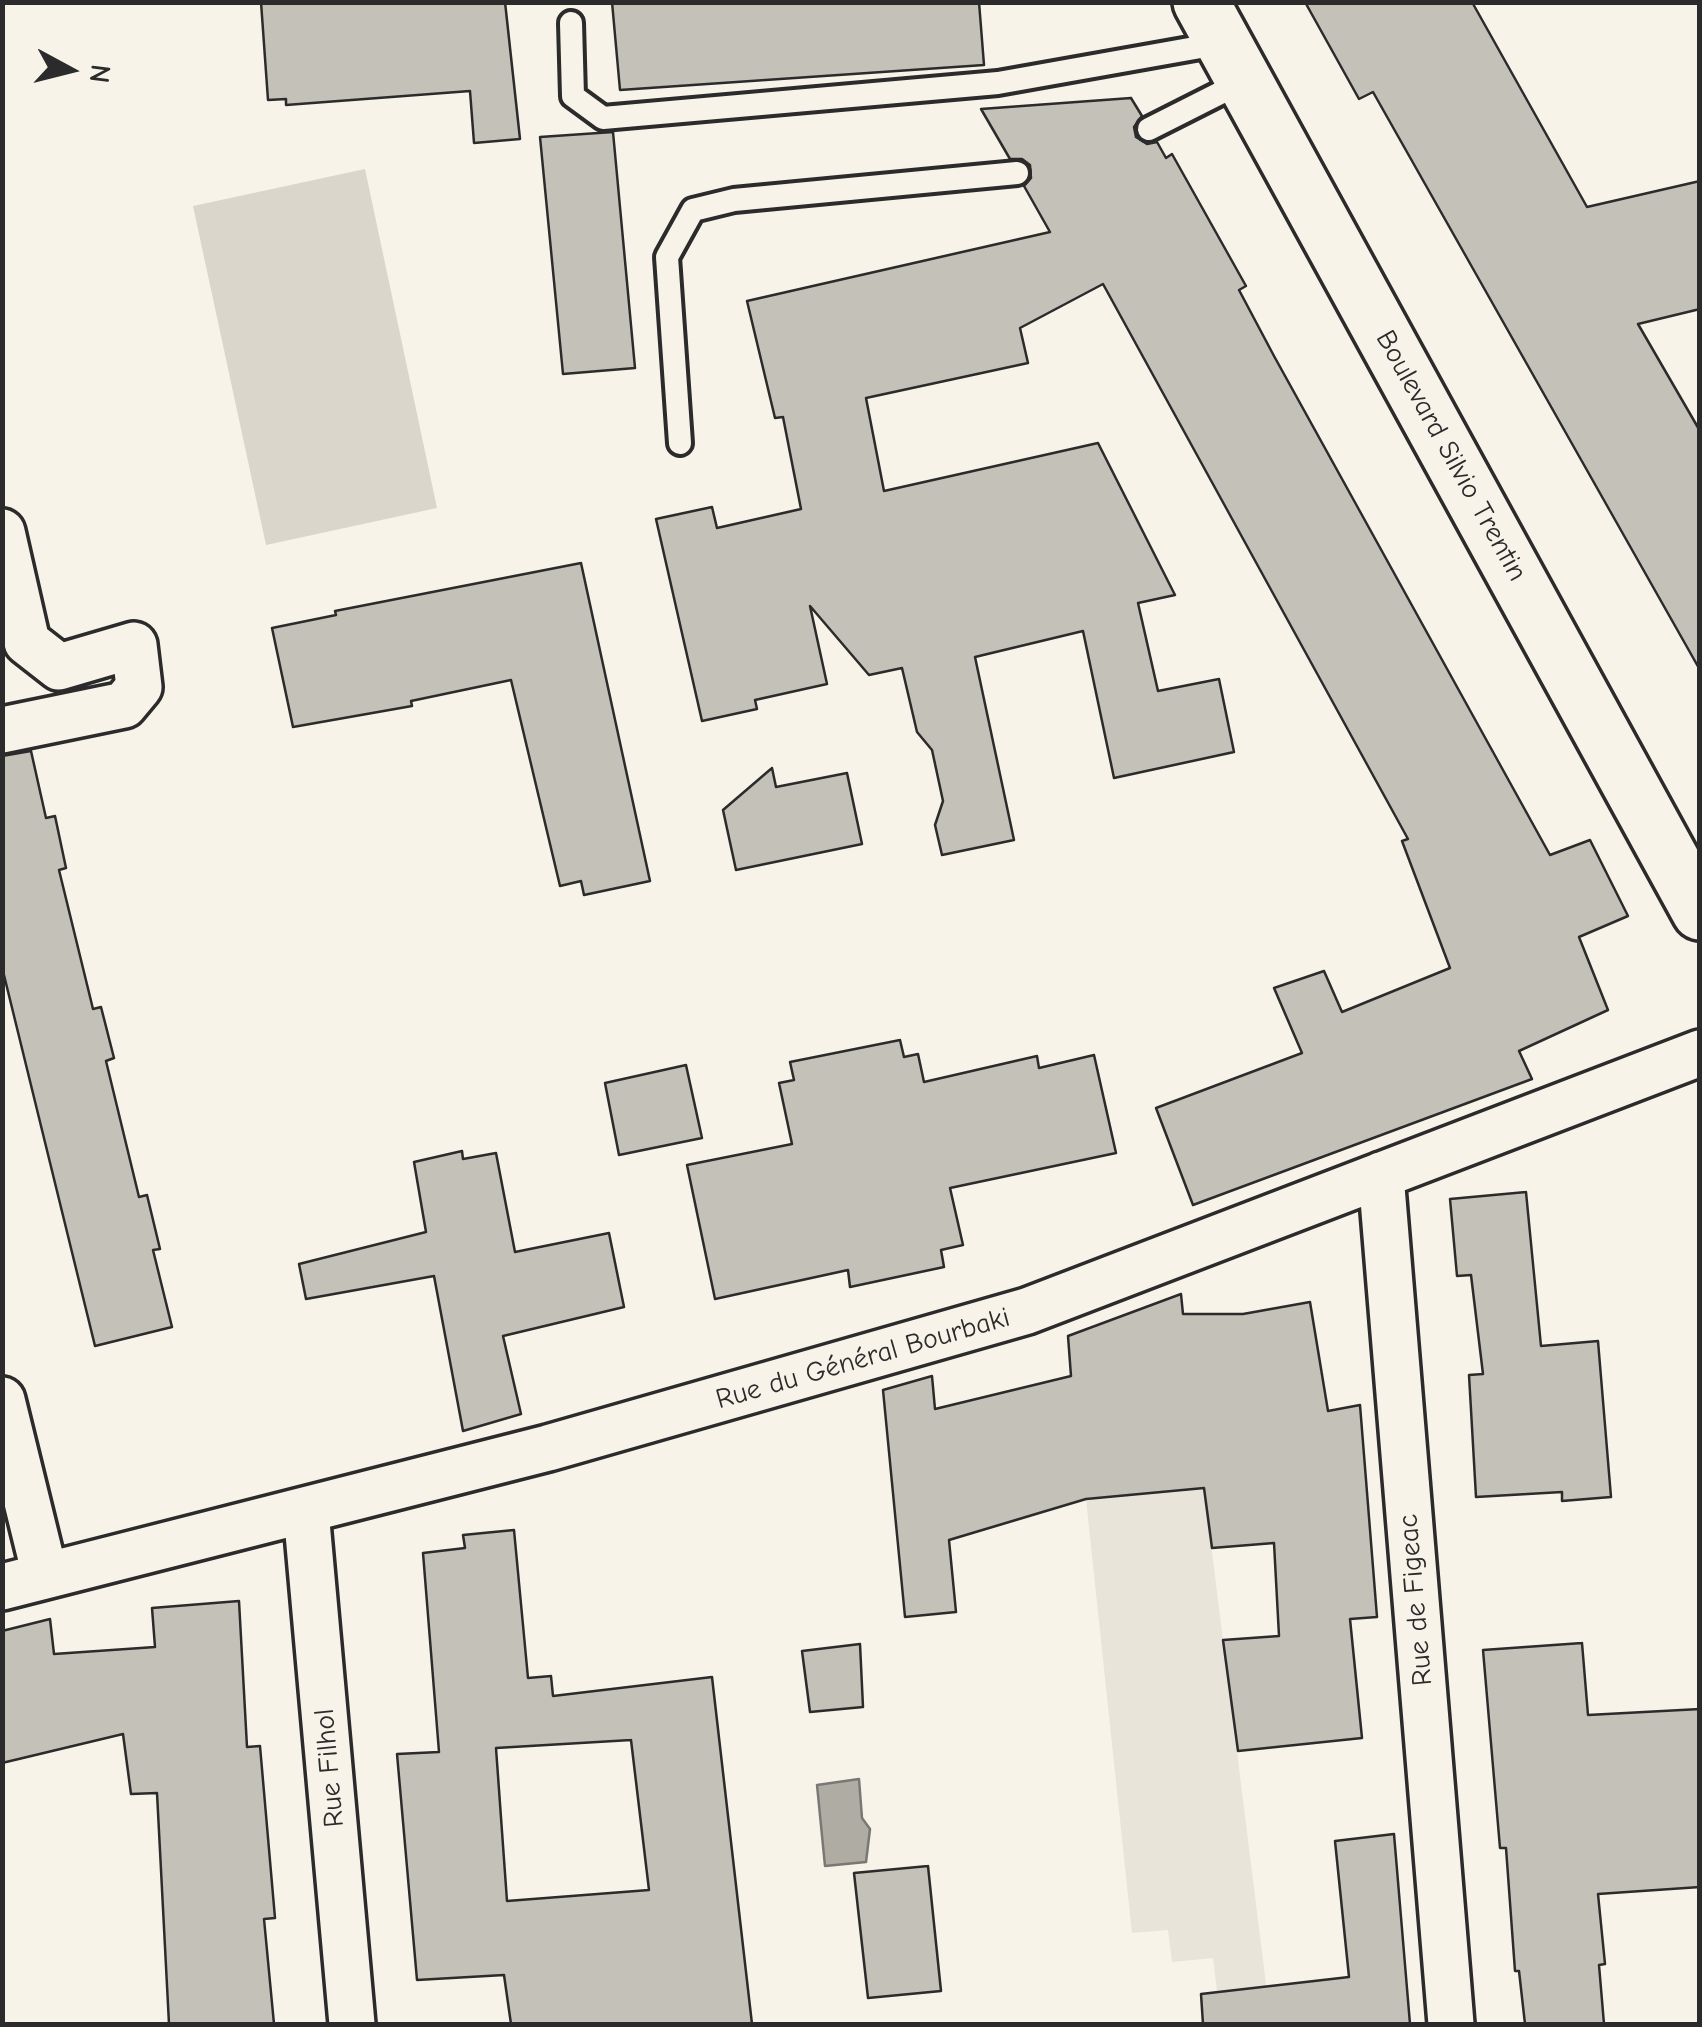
<!DOCTYPE html>
<html>
<head>
<meta charset="utf-8">
<style>
	body { margin:0 }
	#map { position:relative; width:1702px; height:2027px; overflow:hidden; background:#f7f3e8; font-family:"Comic Neue",sans-serif }
	canvas { display:block }
	.frame { position:absolute; inset:0; border:5px solid #2b2b2b; pointer-events:none }
	.north { position:absolute; left:20px; top:20px; width:100px; height:100px; -webkit-text-stroke:8px #f7f3e8; paint-order:stroke; rotate:97deg; font-size:28px; font-weight:700; line-height:40px; text-align:center; color:#2b2b2b }
	.north::after { content:''; display:block; margin:auto; width:35px; height:45px; background:#2b2b2b; clip-path:polygon(50% 0,100% 100%,50% 72%,0 100%) }
</style>
</head>
<body>
<div id="map">
<canvas width="1702" height="2027"></canvas>
<div class="frame"></div>
<div class="north">N</div>
</div>
<script>
const g = document.querySelector('canvas').getContext('2d');
g.lineJoin = 'round';
function paint(path, color) { g.fillStyle = color; g.fill(path, 'evenodd'); }
const poly = rows => new Path2D(rows.map(r => 'M' + r).join(''));
function trace(path, color, width, dash) { g.strokeStyle = color; g.lineWidth = width; g.lineCap = dash ? 'butt' : 'round'; g.setLineDash(dash || []); g.stroke(path); }
function label(font, color, halo, rows, align = 'center') {
  g.font = font + ' "Comic Neue",sans-serif'; g.lineWidth = 9; g.setLineDash([]); g.textBaseline = 'middle'; g.strokeStyle = halo; g.fillStyle = color; for (const [text, x, y, turn = 0] of rows) {
    g.save(); g.translate(x, y); g.rotate((+turn || 0) * Math.PI / 180); g.textAlign = isNaN(turn) ? turn : align; if (halo) g.strokeText(text, 0, 0); g.fillText(text, 0, 0); g.restore();
  }
}
paint(poly([
	[1204,1488,1271,2024,1221,2024,1213,1958,1172,1962,1168,1930,1132,1933,1086,1499]
]), '#e8e4da');
paint(poly([
	[365,169,437,508,266,545,193,206]
]), '#dad6cc');
const water = poly([
	[859,1779,862,1818,870,1829,866,1862,825,1866,817,1785,859,1779]
]);
paint(water, '#afaca4');
trace(water, '#7a7874', 2.5);
const building = poly([
	[261,2,505,2,520,139,474,143,470,91,286,105,286,99,268,100,261,2],
	[612,2,979,2,984,65,620,90,612,2],
	[1305,2,1472,2,1587,207,1700,181,1700,309,1638,324,1700,431,1700,670,1373,92,1359,99,1305,2],
	[1131,98,1142,116,1134,127,1136,137,1147,144,1157,142,1166,158,1172,154,1246,286,1239,290,1274,356,1550,855,1590,840,1628,916,1579,937,1608,1010,1519,1051,1532,1079,1193,1205,1156,1108,1302,1053,1274,988,1324,971,1342,1012,1450,968,1402,841,1408,839,1103,284,1020,328,1028,363,866,398,884,491,1098,443,1175,595,1138,603,1158,691,1219,679,1234,752,1114,778,1083,631,975,657,1014,840,942,855,935,825,943,801,932,750,917,732,902,668,869,675,810,606,827,684,755,700,757,709,702,721,656,519,712,507,717,528,801,509,783,417,775,418,747,301,1050,232,1024,186,1031,178,1030,165,1022,159,1010,159,981,109,1131,98],
	[613,132,635,368,563,374,540,137,613,132],
	[581,563,650,881,584,895,581,881,560,886,511,680,411,701,412,706,293,727,272,628,336,615,335,611,581,563],
	[31,751,46,818,55,816,66,868,59,870,93,1009,101,1007,114,1058,106,1061,139,1197,147,1195,160,1249,153,1250,172,1327,95,1346,2,967,2,756,31,751],
	[772,768,776,787,847,773,862,844,736,870,723,810,772,768],
	[900,1040,904,1057,918,1054,924,1082,1037,1056,1039,1068,1094,1055,1116,1153,950,1188,963,1245,941,1250,944,1267,850,1287,848,1270,715,1299,687,1165,792,1144,779,1083,794,1080,790,1062,900,1040],
	[686,1065,702,1138,619,1155,605,1083,686,1065],
	[462,1151,463,1159,496,1153,515,1252,609,1233,624,1307,503,1336,521,1414,463,1431,434,1276,306,1299,299,1264,426,1232,414,1162,462,1151],
	[1526,1192,1541,1346,1598,1341,1611,1497,1562,1501,1562,1492,1476,1497,1469,1375,1483,1374,1471,1275,1457,1276,1450,1199,1526,1192],
	[1181,1294,1183,1314,1243,1314,1310,1302,1328,1411,1360,1405,1377,1617,1350,1619,1362,1738,1238,1751,1223,1640,1279,1636,1274,1543,1212,1548,1204,1488,1086,1499,949,1540,956,1612,905,1617,883,1390,932,1376,935,1409,1071,1376,1068,1336,1181,1294],
	[514,1530,528,1678,551,1676,553,1696,712,1677,752,2024,511,2024,504,1975,417,1980,397,1754,439,1752,423,1553,465,1548,463,1535,514,1530],
	[631,1740,649,1890,507,1901,496,1748,631,1740],
	[239,1601,247,1747,260,1746,275,1918,264,1919,274,2024,169,2024,157,1793,131,1794,123,1734,2,1763,2,1631,50,1619,54,1654,155,1647,152,1608,239,1601],
	[1582,1643,1588,1715,1700,1709,1700,1887,1598,1894,1605,1964,1599,1965,1604,2024,1525,2024,1519,1971,1515,1971,1506,1848,1500,1848,1483,1650,1582,1643],
	[860,1644,863,1707,810,1712,802,1651,860,1644],
	[1394,1834,1410,2024,1203,2024,1201,1994,1349,1977,1335,1841,1394,1834],
	[928,1866,941,1991,868,1998,854,1873,928,1866]
]);
paint(building, '#c4c1b9');
trace(building, '#2b2b2b', 2.5);
const lane = poly([
	[571,23,573,96,603,118,998,83,1223,43],
	[1149,129,1244,81],
	[680,443,667,257,693,210,734,200,1017,173]
]);
const street = poly([
	[2,532,27,642,59,667,134,645,139,687,124,705,2,730],
	[1381,1175,1451,2024],
	[2,1400,45,1575],
	[306,1511,352,2024],
	[2,1587,548,1448,1027,1311,1700,1053]
]);
const primary = poly([
	[1201,2,1700,912]
]);
trace(lane, '#2b2b2b', 30);
trace(street, '#2b2b2b', 52);
trace(primary, '#2b2b2b', 62);
trace(lane, '#f7f3e8', 22);
trace(street, '#f7f3e8', 45);
trace(primary, '#f7f3e8', 55);
label('28px', '#2b2b2b', '#f7f3e8', [
	["Boulevard Silvio Trentin",1451,456,61],
	["Rue du Général Bourbaki",863,1359,-16],
	["Rue de Figeac",1416,1600,-95],
	["Rue Filhol",330,1768,-95]
]);
</script>
</body>
</html>
